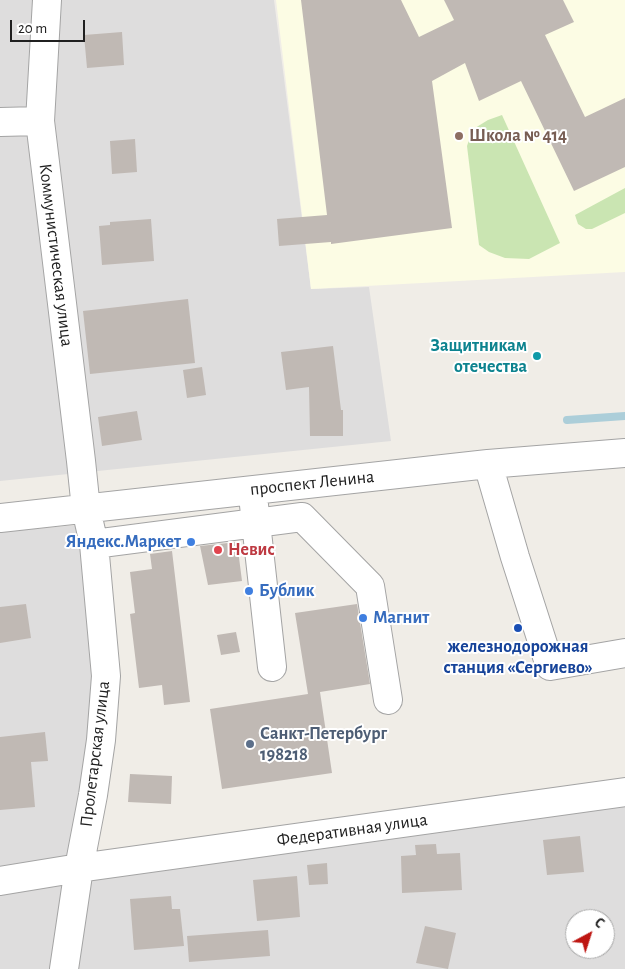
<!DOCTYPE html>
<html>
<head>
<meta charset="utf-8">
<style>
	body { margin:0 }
	#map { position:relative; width:625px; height:969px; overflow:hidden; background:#f0ede7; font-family:"Alegreya Sans",sans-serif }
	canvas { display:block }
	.north { position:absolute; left:565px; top:909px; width:50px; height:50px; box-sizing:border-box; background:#fff; border:1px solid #a6a6a6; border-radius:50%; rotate:40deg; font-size:14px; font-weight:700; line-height:20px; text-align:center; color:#202020 }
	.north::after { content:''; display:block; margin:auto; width:18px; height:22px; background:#be1612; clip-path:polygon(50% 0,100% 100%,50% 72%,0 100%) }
	.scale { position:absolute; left:10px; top:20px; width:75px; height:22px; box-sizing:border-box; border:2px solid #202020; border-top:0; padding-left:6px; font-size:15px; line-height:18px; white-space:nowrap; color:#202020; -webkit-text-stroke:4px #fff; paint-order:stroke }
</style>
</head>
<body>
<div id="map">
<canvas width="625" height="969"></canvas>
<div class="north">С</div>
<div class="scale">20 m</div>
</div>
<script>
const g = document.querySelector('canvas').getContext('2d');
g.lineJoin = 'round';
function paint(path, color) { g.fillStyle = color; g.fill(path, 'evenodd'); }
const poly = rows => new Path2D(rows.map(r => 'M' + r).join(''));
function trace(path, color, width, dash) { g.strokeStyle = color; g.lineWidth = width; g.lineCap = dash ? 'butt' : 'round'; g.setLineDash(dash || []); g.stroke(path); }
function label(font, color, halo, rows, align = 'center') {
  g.font = font + ' "Alegreya Sans",sans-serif'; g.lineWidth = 4; g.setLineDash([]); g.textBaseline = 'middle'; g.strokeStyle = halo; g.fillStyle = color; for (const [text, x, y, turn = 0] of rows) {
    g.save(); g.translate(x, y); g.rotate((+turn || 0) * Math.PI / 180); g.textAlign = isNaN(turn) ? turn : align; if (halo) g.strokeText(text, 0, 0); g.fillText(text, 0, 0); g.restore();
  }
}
paint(poly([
	[0,0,274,0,311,289,369,287,391,441,0,481],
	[89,524,92,697,74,862,625,795,625,969,0,969,0,532],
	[575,919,605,919,605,949,575,949]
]), '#dedddd');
paint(poly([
	[276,0,625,0,625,272,311,289]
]), '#fcfce4');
paint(poly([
	[502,115,560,243,529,259,505,258,489,252,479,245,467,146,470,137,475,128,488,120],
	[625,188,625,213,592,229,586,229,578,224,575,215]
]), '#cae5b2');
trace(poly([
	[567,420,625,416]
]), '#acced9', 8);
paint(poly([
	[301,0,401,0,419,37,454,20,444,0,563,0,574,22,545,35,585,117,625,98,625,167,574,191,521,81,479,101,465,63,432,81,452,228,331,244,331,242,279,246,277,219,327,215],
	[122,32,124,65,87,68,84,35],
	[135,139,137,172,112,174,110,141],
	[151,219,154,261,102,265,99,226,110,225,110,222],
	[188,299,195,363,90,374,83,311],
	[333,346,341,410,343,410,343,436,310,436,309,387,286,390,281,352],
	[202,367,206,395,187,398,183,370],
	[137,411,142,440,102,446,98,417],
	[237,542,242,581,208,585,200,546],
	[172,551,190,702,164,705,162,685,139,688,130,614,135,613,130,572,152,569,150,554],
	[26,604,31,638,0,643,0,607],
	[357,604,370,684,320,692,332,773,222,789,210,709,308,694,295,613],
	[236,632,240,652,221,655,217,635],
	[45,732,48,761,31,762,35,807,0,810,0,737],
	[130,774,172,776,171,804,128,802],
	[580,836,584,872,547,875,543,840],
	[436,844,437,854,460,853,462,890,402,893,401,856,416,855,415,845],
	[327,863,328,884,309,885,307,865],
	[297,876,300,917,257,921,253,880],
	[171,896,172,909,180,909,184,946,134,950,130,899],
	[425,926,456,933,448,969,416,963],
	[268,930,270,956,189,962,187,936]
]), '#c0b9b4');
const minor = poly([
	[47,0,40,121,81,461,86,509,94,544,106,676,101,740,93,795,79,868,64,969],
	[0,122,40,121],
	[488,464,515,557,550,666,625,653],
	[254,505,272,667],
	[0,518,488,464,625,453],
	[94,544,302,517,370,586,388,700],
	[0,881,79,868,625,792]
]);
trace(minor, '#a4a4a4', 30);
trace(minor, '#fff', 28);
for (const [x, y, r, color] of [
	[459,136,5,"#8d6e63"],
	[537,356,5,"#0f9aa8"],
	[191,542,5,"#3f7fe0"],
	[218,550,5,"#e0444e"],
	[249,591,5,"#3f7fe0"],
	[363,618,5,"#3f7fe0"],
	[518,628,5,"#1a4fb4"],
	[250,744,5,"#5c6f8a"]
]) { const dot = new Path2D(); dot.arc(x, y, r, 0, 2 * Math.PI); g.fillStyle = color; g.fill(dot); trace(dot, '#fff', 2); }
label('bold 18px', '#785e54', '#fff', [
	["Школа № 414",469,136]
], 'left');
label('18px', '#202020', '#fff', [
	["Коммунистическая улица",56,255,83],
	["проспект Ленина",312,483,-6],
	["Пролетарская улица",95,754,-83],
	["Федеративная улица",352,830,-8]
]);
label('bold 18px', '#0d838f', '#fff', [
	["Защитникам",527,346],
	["отечества",527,367]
], 'right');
label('bold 18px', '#366cbe', '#fff', [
	["Яндекс.Маркет",181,542,"right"],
	["Бублик",259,591],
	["Магнит",373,618]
], 'left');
label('bold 18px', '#be3a42', '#fff', [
	["Невис",228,550]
], 'left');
label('bold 18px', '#164399', '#fff', [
	["железнодорожная",518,647],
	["станция «Сергиево»",518,668]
]);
label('bold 18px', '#4e5e75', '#fff', [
	["Санкт-Петербург",260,734],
	["198218",260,755]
], 'left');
</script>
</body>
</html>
